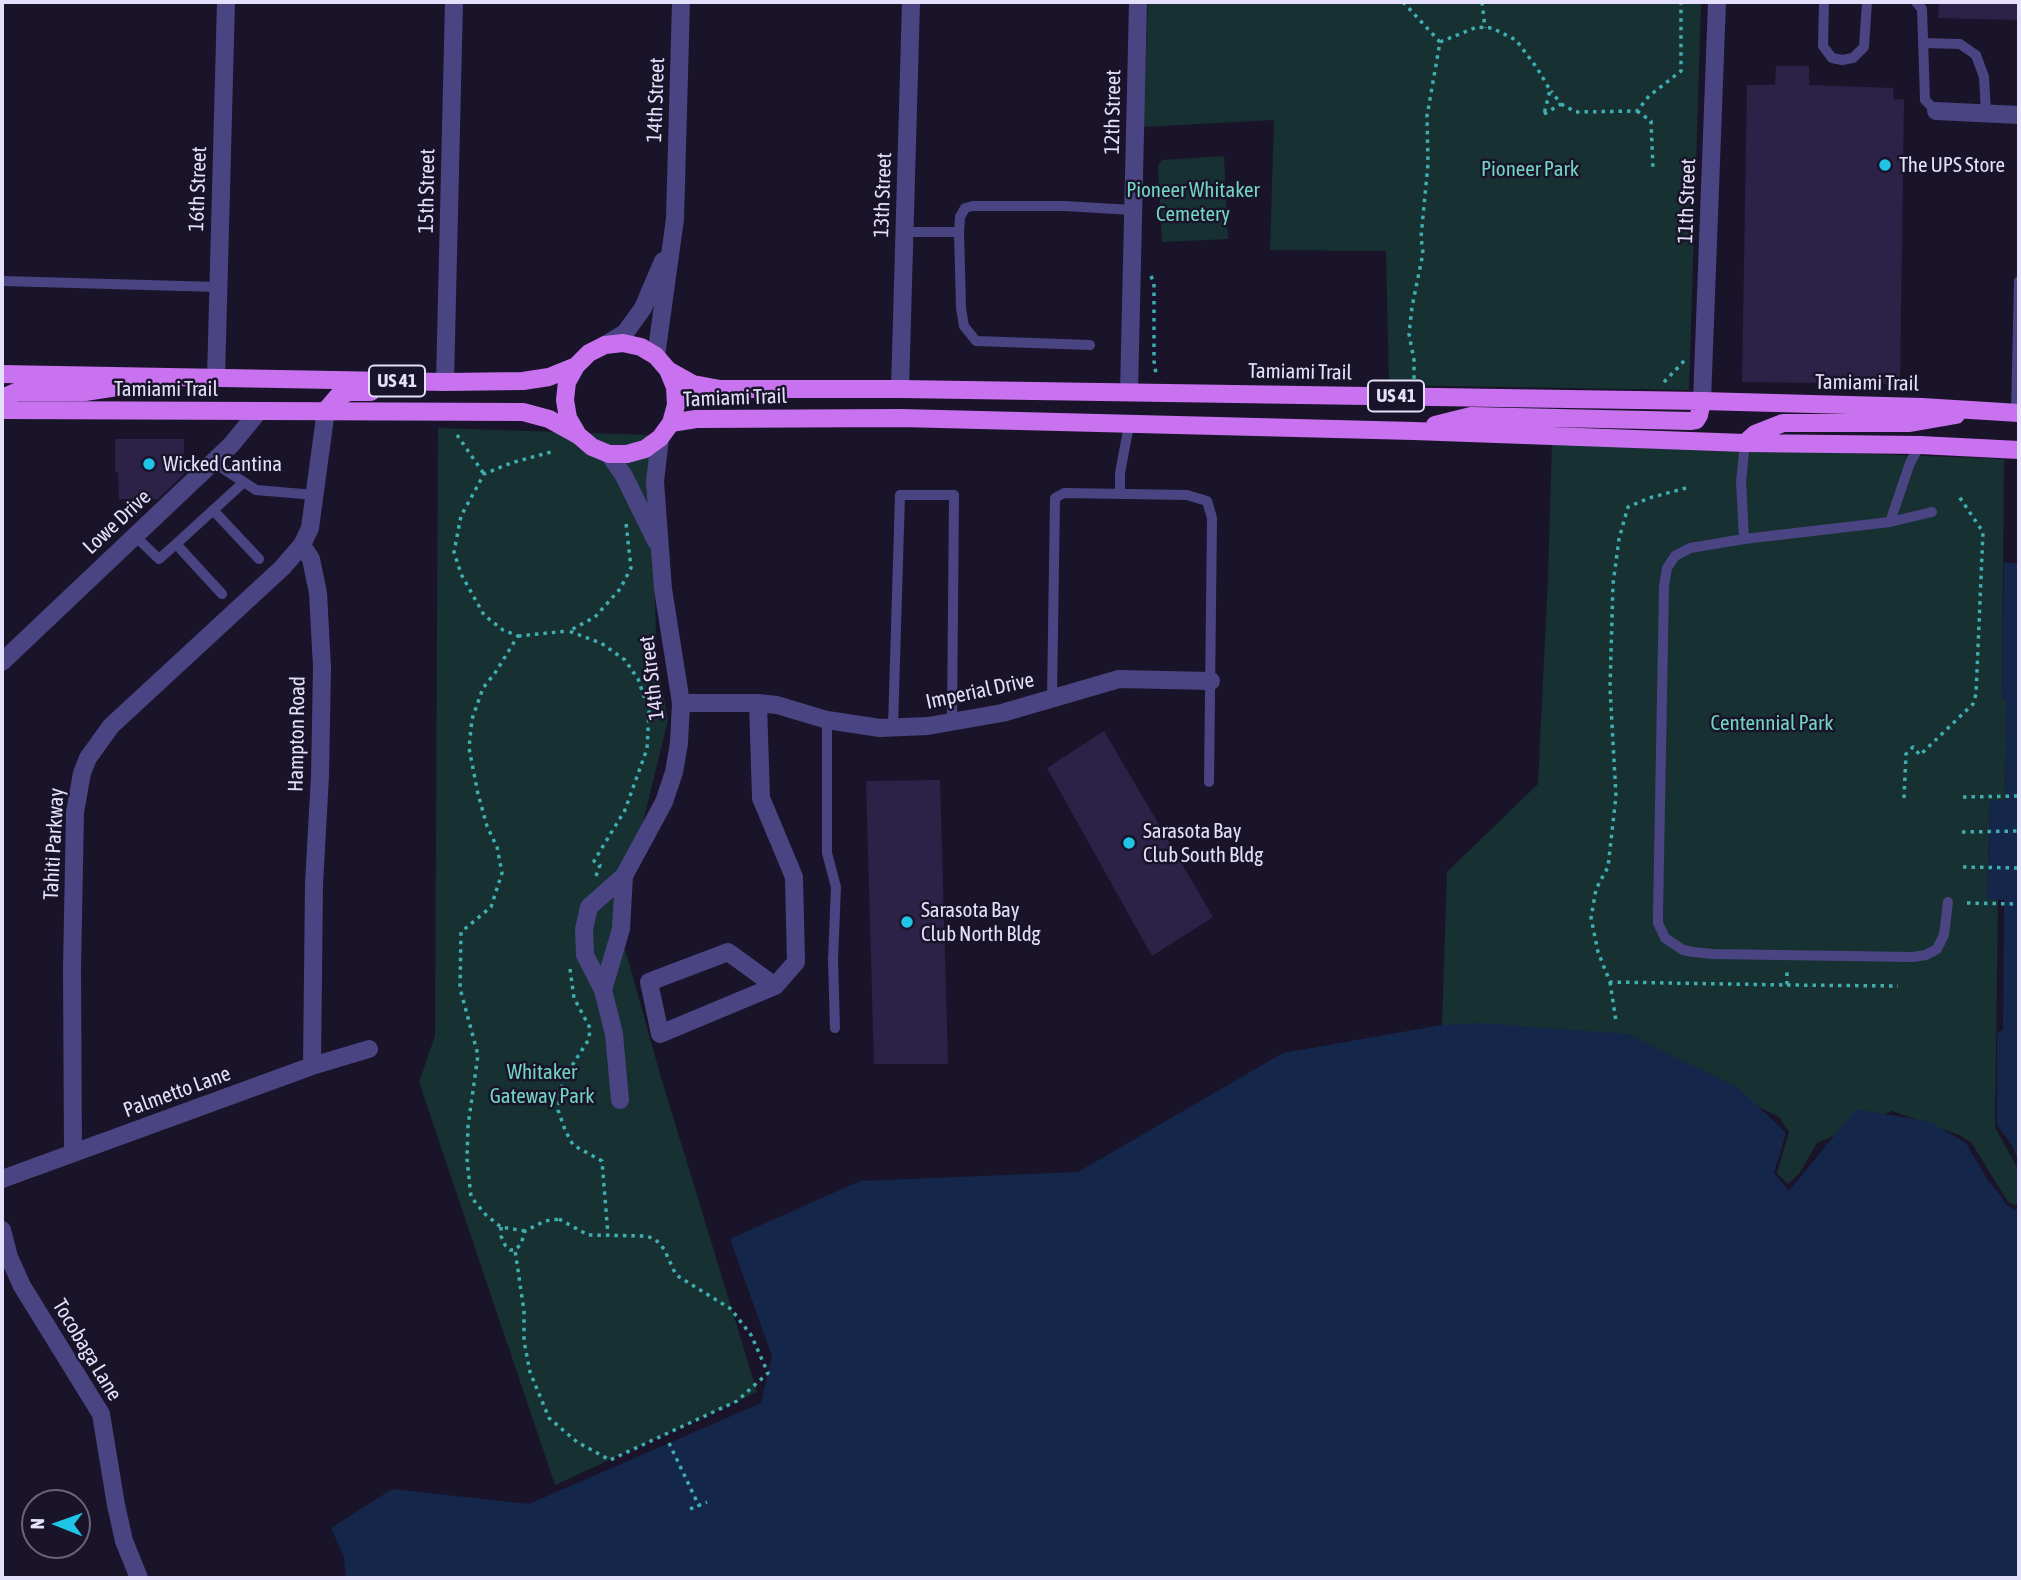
<!DOCTYPE html>
<html>
<head>
<meta charset="utf-8">
<style>
	body { margin:0 }
	#map { position:relative; width:2021px; height:1580px; overflow:hidden; background:#191429; font-family:"Asap Condensed",sans-serif }
	canvas { display:block }
	.frame { position:absolute; inset:0; border:4px solid #e4dffb; pointer-events:none }
	.north { position:absolute; left:21px; top:1489px; width:70px; height:70px; box-sizing:border-box; background:#191429; border:2px solid #6a657d; border-radius:50%; rotate:271deg; font-size:19px; font-weight:700; line-height:28px; text-align:center; color:#e4dffb }
	.north::after { content:''; display:block; margin:auto; width:24px; height:32px; background:#20c4e6; clip-path:polygon(50% 0,100% 100%,50% 72%,0 100%) }
</style>
</head>
<body>
<div id="map">
<canvas width="2021" height="1580"></canvas>
<div class="frame"></div>
<div class="north">N</div>
</div>
<script>
const g = document.querySelector('canvas').getContext('2d');
g.lineJoin = 'round';
function paint(path, color) { g.fillStyle = color; g.fill(path, 'evenodd'); }
const poly = rows => new Path2D(rows.map(r => 'M' + r).join(''));
function trace(path, color, width, dash) { g.strokeStyle = color; g.lineWidth = width; g.lineCap = dash ? 'butt' : 'round'; g.setLineDash(dash || []); g.stroke(path); }
function label(font, color, halo, rows, align = 'center') {
  g.font = font + ' "Asap Condensed",sans-serif'; g.lineWidth = 5; g.setLineDash([]); g.textBaseline = 'middle'; g.strokeStyle = halo; g.fillStyle = color; for (const [text, x, y, turn = 0] of rows) {
    g.save(); g.translate(x, y); g.rotate((+turn || 0) * Math.PI / 180); g.textAlign = isNaN(turn) ? turn : align; if (halo) g.strokeText(text, 0, 0); g.fillText(text, 0, 0); g.restore();
  }
}
paint(poly([
	[1148,2,1701,2,1689,390,1389,385,1386,251,1270,250,1274,120,1143,127],
	[1224,156,1228,239,1162,242,1158,166,1162,160],
	[438,428,649,435,657,662,668,720,618,924,660,1074,757,1392,555,1485,419,1082,435,1036],
	[1552,442,2004,459,2002,699,2007,700,2005,800,1990,801,1987,898,1998,899,1995,1127,2019,1171,2019,1204,2013,1206,2004,1199,1975,1160,1962,1136,1892,1111,1817,1143,1799,1174,1788,1184,1777,1173,1789,1132,1779,1117,1739,1097,1442,1025,1447,872,1538,784,1548,577]
]), '#173132');
paint(poly([
	[2004,563,2019,563,2019,1162,2012,1145,1997,1125,1997,1033,2003,1030,2004,900,1987,899,1990,800,2005,800,2007,700,2002,699],
	[1479,1023,1629,1034,1740,1089,1786,1133,1774,1173,1789,1191,1856,1109,1930,1122,1968,1144,2006,1204,2015,1210,2019,1208,2019,1578,346,1578,344,1557,331,1528,392,1489,529,1504,761,1403,772,1356,730,1239,860,1181,1078,1172,1283,1053,1442,1025]
]), '#15264b');
paint(poly([
	[1963,1138,1971,1142,2008,1202,2014,1205,2013,1206,2004,1199,1988,1181]
]), '#191429');
paint(poly([
	[1939,2,2019,2,2019,20,1938,18],
	[1776,66,1809,66,1809,85,1893,88,1894,100,1904,99,1900,384,1742,382,1747,85,1775,85],
	[115,439,184,439,184,474,158,499,119,499,118,472,115,472],
	[1104,731,1213,917,1152,956,1047,768],
	[940,780,948,1064,874,1064,866,781]
]), '#2c2248');
trace(poly([
	[1403,2,1440,42,1427,116,1428,164,1421,237,1423,253,1412,307,1409,334,1414,360,1414,379],
	[1482,2,1485,28],
	[1440,42,1477,27,1492,28,1516,40,1537,68,1550,90,1544,114],
	[1561,104,1576,112,1637,111,1649,96,1681,71,1681,2],
	[1637,111,1651,121,1653,169],
	[1544,114,1561,104,1551,91],
	[1151,276,1154,283,1154,361,1156,374],
	[1664,382,1685,360],
	[457,435,484,474],
	[1686,488,1649,498,1628,507,1619,539,1613,584,1610,688,1616,796,1608,867,1596,889,1591,918,1598,952,1610,982,1787,985,1787,968],
	[518,636,568,631],
	[1963,797,2019,796],
	[1904,798,1906,754,1913,747,1920,755,1973,704,1976,694,1983,532,1958,495],
	[1962,832,2019,831],
	[1963,867,2019,868],
	[596,876,600,865,594,861,625,810,647,749,649,711,638,679,625,660,601,643,569,631,595,617,620,589,631,568,626,523],
	[1967,903,2019,904],
	[570,969,574,998,590,1028,589,1039,566,1075,561,1089,558,1110,565,1130,573,1145,602,1161,608,1235],
	[1610,982,1616,1021],
	[1787,985,1898,986],
	[559,1219,588,1235,647,1236,656,1240,664,1249,676,1275,731,1309,751,1335,768,1373,737,1401,610,1460,577,1442,549,1418,530,1372,524,1341,524,1311,515,1250,521,1244,525,1231,545,1221,559,1219],
	[501,1227,501,1236,505,1245,510,1250,515,1250],
	[525,1231,501,1227,486,1215,471,1197,467,1159,468,1126,478,1055,460,988,461,932,491,907,502,873,497,847,487,826,478,794,469,748,472,719,483,688,495,673,518,636,503,630,484,615,461,574,454,552,461,516,484,474,511,463,551,452],
	[669,1443,699,1506],
	[690,1509,707,1502]
]), '#3faeb0', 3.5, [3.5, 5]);
trace(poly([
	[1824,2,1823,46,1832,58,1842,60,1853,58,1864,47,1867,2],
	[1916,2,1922,9,1925,100,1936,111],
	[1923,43,1960,44,1976,55,1984,77,1986,114],
	[905,232,959,232,961,308,964,326,976,341,1090,345],
	[959,232,960,217,965,208,973,206,1064,206,1133,210],
	[2,281,218,287],
	[2016,412,2019,281],
	[213,462,256,490,315,495],
	[1120,494,1120,473,1129,425],
	[213,510,259,559],
	[1932,512,1890,522,1744,539,1690,548,1675,556,1667,568,1664,586,1658,914,1658,923,1665,938,1683,950,1693,952,1713,954,1913,957,1926,955,1937,949,1944,935,1948,902],
	[1890,522,1910,463,1920,445],
	[135,536,159,559,176,544],
	[1744,539,1741,482,1745,443],
	[222,594,176,544,244,482],
	[1052,699,1055,498,1064,493,1187,495,1207,501,1212,518,1209,782],
	[827,720,827,853,836,887,833,960,835,1028],
	[893,727,900,495,954,495,952,722]
]), '#4b4482', 10);
trace(poly([
	[1936,111,2019,115],
	[605,345,625,333,643,308,663,261],
	[656,356,675,219,681,2],
	[216,378,226,2],
	[445,382,454,2],
	[900,389,911,2],
	[1129,392,1138,2],
	[1702,401,1717,2],
	[609,454,624,476,656,541],
	[2,662,231,445,259,411],
	[681,703,758,703,777,705,827,720,880,728,928,726,1002,713,1119,679,1211,681],
	[758,703,761,798,794,877,796,962,775,986,660,1034,649,982,728,952,775,986],
	[603,990,621,929,624,876,664,802,674,772,679,743,681,703,663,589,655,482,660,438],
	[312,1066,314,884,320,776,322,667,318,593,311,559,302,545,310,528,326,410],
	[620,1100,614,1034,603,990,585,955,584,929,589,907,624,876],
	[73,1153,72,969,75,812,82,773,88,758,111,726,282,568,302,545],
	[2,1179,312,1066,369,1049],
	[2,1230,9,1257,22,1286,101,1414,116,1505,124,1541,139,1578]
]), '#4b4482', 18);
trace(poly([
	[668,370,693,384,720,389,900,389,1702,401,1922,407,2019,413],
	[2,374,445,382,523,381,549,377,576,366],
	[2,398,16,392,85,392,130,385],
	[2,410,523,412,549,419,578,435,592,447,609,454,627,454,645,449,660,438,671,423,676,405,675,387,668,370,656,356,641,347,623,343,605,345,589,353,576,366,567,382,565,400,568,418,578,435],
	[326,410,338,396,350,392,371,392],
	[671,423,696,419,901,418,1414,431,1745,443,1920,445,2019,450],
	[1435,425,1471,416,1690,421,1696,420,1699,415,1702,401],
	[1745,443,1755,434,1783,423,1910,423,1956,415]
]), '#c972ef', 18);
for (const [x, y, r, color] of [
	[1885,165,7,"#20c4e6"],
	[149,464,7,"#20c4e6"],
	[1129,843,7,"#20c4e6"],
	[907,922,7,"#20c4e6"]
]) { const dot = new Path2D(); dot.arc(x, y, r, 0, 2 * Math.PI); g.fillStyle = color; g.fill(dot); trace(dot, '#191429', 2.5); }
for (const [x, y, w] of [
	[397,381,56],
	[1396,396,56]
]) { const box = new Path2D(); box.roundRect(x - w / 2, y - 15.5, w, 31, 5); g.fillStyle = '#191429'; g.fill(box); trace(box, '#e4dffb', 2); }
label('bold 19px', '#e4dffb', null, [
	["US 41",397,381],
	["US 41",1396,396]
]);
label('21px', '#e4dffb', '#191429', [
	["14th Street",656,100,-88],
	["12th Street",1113,112,-89],
	["16th Street",198,189,-88],
	["15th Street",427,191,-89],
	["13th Street",883,195,-88],
	["11th Street",1687,201,-88],
	["Tamiami Trail",1300,372,1],
	["Tamiami Trail",1867,383,1],
	["Tamiami Trail",166,389],
	["Tamiami Trail",735,398,-2],
	["Lowe Drive",117,522,-43],
	["14th Street",652,678,-97],
	["Imperial Drive",980,691,-12],
	["Hampton Road",297,734,-89],
	["Tahiti Parkway",54,844,-87],
	["Palmetto Lane",177,1092,-20],
	["Tocobaga Lane",87,1350,59]
]);
label('21px', '#e4dffb', '#191429', [
	["The UPS Store",1899,165],
	["Wicked Cantina",163,464],
	["Sarasota Bay",1143,831],
	["Club South Bldg",1143,855],
	["Sarasota Bay",921,910],
	["Club North Bldg",921,934]
], 'left');
label('21px', '#72d5c3', '#191429', [
	["Pioneer Park",1530,169],
	["Pioneer Whitaker",1193,190],
	["Cemetery",1193,214],
	["Centennial Park",1772,723],
	["Whitaker",542,1072],
	["Gateway Park",542,1096]
]);
</script>
</body>
</html>
